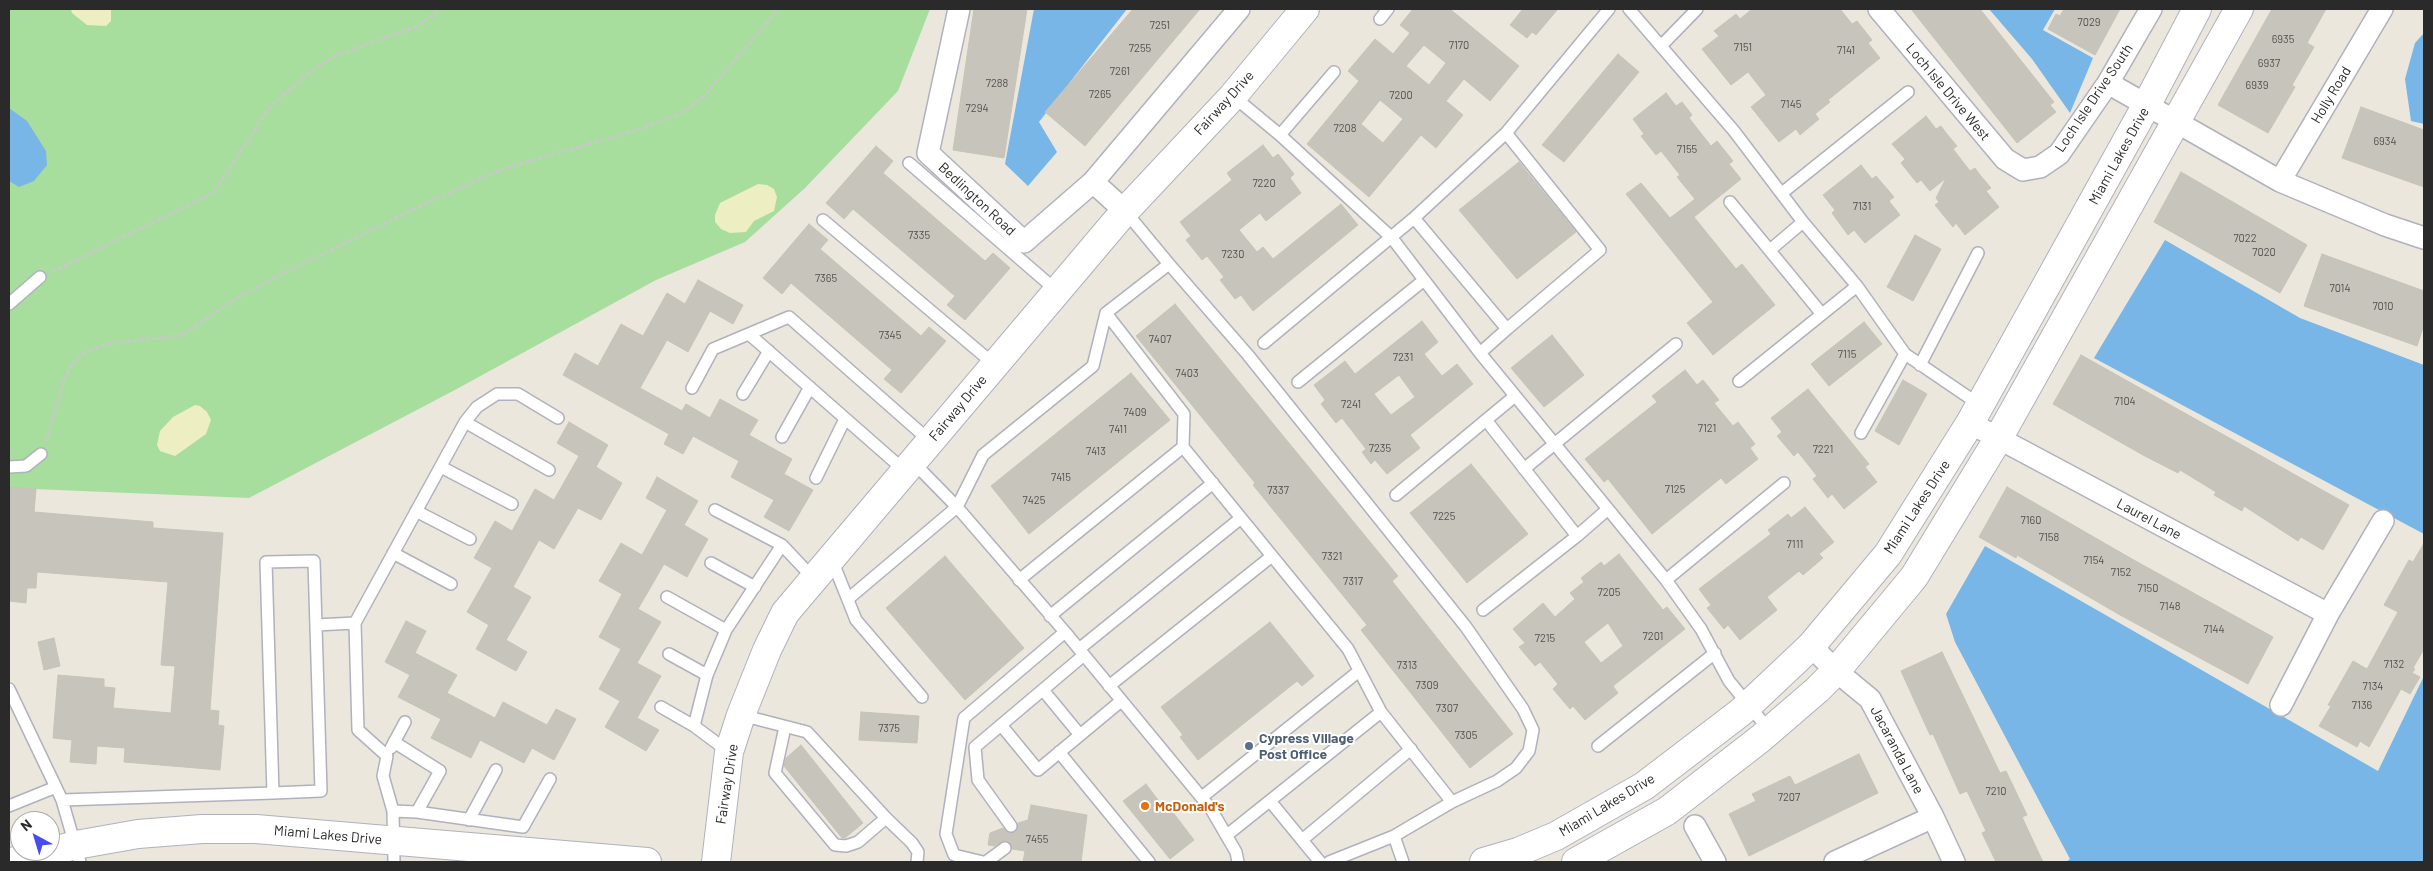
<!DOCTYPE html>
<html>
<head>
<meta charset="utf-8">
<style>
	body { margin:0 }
	#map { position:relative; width:2433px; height:871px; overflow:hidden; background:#ebe7dd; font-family:Barlow,sans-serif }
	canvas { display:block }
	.frame { position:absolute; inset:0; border:10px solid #2a2a2a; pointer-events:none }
	.north { position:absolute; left:10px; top:811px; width:50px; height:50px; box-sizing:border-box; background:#fff; border:1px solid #aaa; border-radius:50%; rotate:321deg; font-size:14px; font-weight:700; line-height:20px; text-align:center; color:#2a2a2a }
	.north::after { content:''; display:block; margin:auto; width:18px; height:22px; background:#484bed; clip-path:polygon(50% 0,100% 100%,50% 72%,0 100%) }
</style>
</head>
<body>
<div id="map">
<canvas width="2433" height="871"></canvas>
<div class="frame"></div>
<div class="north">N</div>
</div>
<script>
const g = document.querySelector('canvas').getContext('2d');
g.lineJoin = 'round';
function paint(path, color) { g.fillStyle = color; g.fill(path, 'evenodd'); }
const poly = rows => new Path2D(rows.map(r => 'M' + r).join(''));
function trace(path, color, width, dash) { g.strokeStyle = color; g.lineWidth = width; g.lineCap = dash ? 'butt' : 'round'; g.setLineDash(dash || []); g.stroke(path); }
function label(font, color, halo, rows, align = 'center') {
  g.font = font + ' Barlow,sans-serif'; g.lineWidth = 4; g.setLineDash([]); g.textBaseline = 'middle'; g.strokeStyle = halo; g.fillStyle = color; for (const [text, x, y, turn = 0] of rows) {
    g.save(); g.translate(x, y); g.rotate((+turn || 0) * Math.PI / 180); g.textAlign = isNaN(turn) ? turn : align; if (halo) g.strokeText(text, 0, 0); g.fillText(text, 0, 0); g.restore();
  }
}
paint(poly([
	[9,9,930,9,898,91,805,188,745,242,656,280,453,391,249,498,9,488]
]), '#a8de9d');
paint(poly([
	[71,9,111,9,111,21,106,26,87,25,72,13],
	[758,184,767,185,774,189,777,197,774,211,754,221,746,232,730,233,721,229,715,222,715,215,720,203],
	[195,405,200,406,207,412,211,420,206,434,175,456,160,451,157,445,160,431,173,417]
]), '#edeec2');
paint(poly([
	[1034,9,1127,9,1039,122,1057,152,1028,186,1005,164],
	[1989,9,2055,9,2043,30,2093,58,2070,113,2032,59],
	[2424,33,2424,124,2411,121,2405,79,2415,43],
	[9,108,27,121,46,151,47,165,34,181,19,187,9,181],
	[2165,240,2300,318,2424,365,2424,534,2094,358],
	[1985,546,2378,771,2424,676,2424,862,2066,862,2070,859,1955,642,1946,614]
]), '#77b6e6');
const building = poly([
	[974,9,1027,9,1004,158,953,150,974,9],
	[1133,9,1200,9,1085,146,1045,112,1133,9],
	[1413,9,1450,9,1519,66,1490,101,1464,79,1446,101,1463,115,1436,148,1421,135,1369,197,1307,144,1359,81,1348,71,1375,39,1393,54,1410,33,1400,25,1413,9],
	[1424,45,1446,63,1429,85,1406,66,1424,45],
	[1380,100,1403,119,1383,143,1361,124,1380,100],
	[1523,9,1558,9,1536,35,1532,32,1527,38,1510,25,1523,9],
	[1752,9,1840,9,1852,24,1857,21,1872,40,1868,43,1880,58,1828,100,1830,102,1815,114,1819,119,1800,135,1796,129,1779,142,1751,107,1766,95,1748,72,1731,85,1702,49,1719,36,1714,31,1736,14,1740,19,1752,9],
	[1911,9,1980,9,2054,102,2050,105,2056,112,2017,143,1911,9],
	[2064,9,2120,9,2095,55,2048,29,2056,14,2060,16,2064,9],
	[2272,9,2326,9,2307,43,2314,47,2292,85,2295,87,2268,133,2218,105,2272,9],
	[1618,54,1639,72,1564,162,1542,145,1618,54],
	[1666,93,1676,106,1682,102,1692,115,1689,118,1711,146,1717,141,1733,161,1729,164,1741,179,1694,217,1736,269,1742,264,1775,305,1713,355,1687,323,1713,302,1626,194,1641,183,1670,218,1695,199,1677,177,1680,175,1661,151,1656,155,1641,136,1644,134,1633,119,1666,93],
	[2361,107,2424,130,2424,187,2342,158,2361,107],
	[1926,116,1936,129,1941,126,1946,133,1957,146,1953,149,1970,171,1975,168,1980,175,1991,188,1986,191,1999,207,1965,235,1956,223,1953,227,1935,205,1939,202,1936,198,1946,178,1930,191,1921,180,1917,183,1901,163,1905,159,1892,144,1926,116],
	[1263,145,1273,158,1278,154,1294,174,1290,178,1301,193,1266,221,1260,213,1239,230,1257,252,1263,247,1273,259,1341,204,1358,225,1253,311,1241,295,1235,299,1220,280,1224,277,1207,256,1202,260,1186,240,1191,236,1180,222,1232,180,1227,173,1263,145],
	[876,146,893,161,883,173,985,261,993,253,1010,268,965,320,947,305,955,296,853,209,844,219,826,203,876,146],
	[1519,162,1576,232,1517,279,1459,210,1519,162],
	[1861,165,1872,179,1876,176,1894,197,1889,201,1900,215,1865,243,1854,230,1848,235,1832,213,1835,210,1823,195,1861,165],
	[2181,172,2307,245,2280,293,2154,222,2181,172],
	[809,224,828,240,820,249,921,336,929,327,946,341,901,393,884,379,892,370,791,283,782,294,763,278,809,224],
	[1915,235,1941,249,1913,301,1887,287,1915,235],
	[2322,254,2424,291,2424,325,2417,346,2304,306,2322,254],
	[698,280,743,305,733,324,710,311,688,352,667,340,640,388,682,411,686,404,710,418,720,399,758,420,749,435,792,459,784,474,813,490,789,531,764,517,774,500,731,477,739,461,693,436,683,454,664,444,669,434,563,375,575,353,598,366,621,324,643,336,667,293,685,304,698,280],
	[1175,304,1398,576,1392,581,1513,734,1470,768,1361,630,1367,625,1253,485,1255,483,1136,336,1175,304],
	[1422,321,1438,342,1424,354,1442,376,1457,364,1473,384,1410,435,1420,448,1387,474,1375,460,1371,464,1362,452,1366,449,1342,418,1336,423,1321,404,1325,400,1314,385,1345,361,1355,374,1422,321],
	[1399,375,1415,397,1391,415,1374,394,1399,375],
	[1864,322,1882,344,1829,386,1811,364,1864,322],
	[1552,335,1584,375,1544,407,1511,368,1552,335],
	[2081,355,2349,505,2323,550,2301,537,2298,541,2244,506,2242,511,2214,495,2216,492,2180,470,2178,473,2143,455,2053,404,2081,355],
	[1685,370,1697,385,1703,380,1719,400,1714,403,1733,426,1738,422,1755,444,1750,448,1758,459,1726,484,1721,478,1652,534,1608,479,1604,482,1585,459,1657,402,1652,396,1685,370],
	[1131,373,1170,420,1029,534,991,486,1131,373],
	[1903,380,1927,394,1899,445,1875,431,1903,380],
	[1808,389,1869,464,1865,467,1877,482,1844,509,1832,494,1828,498,1813,479,1817,476,1798,452,1794,456,1777,436,1782,432,1771,418,1808,389],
	[569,422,608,445,596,467,622,483,601,520,578,508,554,549,539,540,513,587,531,597,506,640,527,652,516,671,476,649,489,625,467,612,492,568,474,558,495,521,512,531,535,489,554,500,579,456,557,443,569,422],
	[1471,464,1528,534,1467,583,1410,513,1471,464],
	[657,477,698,501,684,525,708,539,687,577,664,564,638,609,661,622,637,663,661,676,637,718,659,730,646,751,605,727,620,701,599,689,621,649,599,637,622,594,599,581,621,543,642,555,667,510,646,498,657,477],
	[9,487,36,489,34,512,153,522,153,528,223,533,210,710,219,711,218,725,224,726,220,770,124,762,125,748,97,746,96,764,70,762,72,740,53,738,58,675,104,679,104,687,115,688,113,708,171,713,175,666,161,665,168,582,37,572,36,588,27,588,26,603,9,601,9,487],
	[2007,487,2132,559,2273,637,2248,684,2120,615,2017,555,2016,558,1979,537,2007,487],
	[1805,507,1834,542,1819,554,1823,558,1803,575,1799,571,1767,597,1777,610,1740,640,1728,625,1724,629,1707,608,1711,605,1699,589,1771,534,1768,530,1788,514,1791,518,1805,507],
	[2424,543,2424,649,2413,668,2415,669,2412,673,2420,677,2410,694,2401,689,2369,747,2360,741,2357,747,2319,726,2331,706,2328,705,2353,661,2367,669,2398,612,2384,605,2409,560,2413,562,2424,543],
	[1619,554,1663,610,1667,607,1685,629,1613,686,1618,693,1585,720,1573,706,1570,709,1553,689,1558,684,1540,662,1535,666,1519,647,1525,643,1513,629,1543,603,1555,617,1575,599,1570,593,1584,582,1581,578,1601,562,1604,566,1619,554],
	[1608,623,1623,646,1601,663,1584,642,1608,623],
	[945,556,1024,648,965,700,886,608,945,556],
	[406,621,426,631,415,653,457,675,447,693,495,718,503,702,547,725,556,709,576,719,554,760,532,748,524,763,480,740,471,758,431,738,441,719,398,697,410,675,385,662,406,621],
	[1270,622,1314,676,1302,686,1297,681,1198,760,1180,737,1183,735,1161,707,1270,622],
	[54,638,60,666,44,670,38,642,54,638],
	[1942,652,2000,773,2006,771,2027,815,2022,817,2043,862,1996,862,1982,833,1986,831,1967,791,1960,794,1933,734,1930,735,1901,671,1942,652],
	[861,712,919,716,917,743,859,740,861,712],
	[801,745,863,823,845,838,842,838,784,766,786,758,801,745],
	[1859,754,1878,793,1749,856,1729,814,1756,801,1752,794,1790,776,1795,785,1859,754],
	[1146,784,1161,804,1165,802,1194,840,1170,859,1123,801,1146,784],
	[1031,805,1087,815,1081,862,1023,862,1025,851,1012,849,1008,841,1004,841,995,846,988,845,990,833,1003,828,1008,833,1016,832,1018,823,1028,820,1031,805]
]);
paint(building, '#c7c5bb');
trace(building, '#c6c3b7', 1);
const lane = poly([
	[1629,9,1734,131,1803,222,1857,286,1905,354,1980,405],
	[1380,19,1388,9],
	[1661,46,1697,9],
	[1233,96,1280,135,1334,72],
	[1506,133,1600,250,1507,329,1414,218,1506,133,1609,9],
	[1280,135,1392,238,1480,353,1608,509],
	[909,163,1057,291],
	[1782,193,1908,92],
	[1730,202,1821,313],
	[1125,211,1169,264],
	[823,220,995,365],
	[1770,250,1803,222],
	[9,304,40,277],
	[1106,313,1184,414,1183,447],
	[749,334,905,471],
	[1264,343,1414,218],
	[1480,353,1507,329],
	[1920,365,1978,253],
	[1739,381,1857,286],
	[1298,382,1424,280],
	[692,388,713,349,789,317,930,441],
	[743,394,769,351],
	[1486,420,1515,396],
	[465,422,549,470],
	[1861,433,1905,354],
	[782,437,810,387],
	[913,462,957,507,1065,632,1211,809,1236,852,1238,862],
	[9,467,26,466,41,454],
	[441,467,512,504],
	[1524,469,1676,344],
	[816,478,845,419],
	[1396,495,1486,420,1577,536,1483,610],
	[715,510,782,545],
	[416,511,470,539],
	[1577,536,1608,509,1666,580,1701,629,1729,681,1769,730],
	[393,553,451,584],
	[832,560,856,620,922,697],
	[711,563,755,587],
	[1019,580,1183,447,1348,649,1381,712],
	[1666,580,1784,483],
	[667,597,726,630],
	[848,599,957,507,983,455,1093,366,1106,313,1169,264,1248,355,1466,627,1523,709,1533,730,1529,751,1516,768,1497,781,1452,802,1394,836,1403,862],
	[1050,616,1213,483],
	[355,623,465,422,477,407,497,394,518,394,558,418],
	[316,625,355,623,358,730,387,756,383,776,393,811,394,862],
	[1079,649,1241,518],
	[669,654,707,675],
	[1109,686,1272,556],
	[9,689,62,800,80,862],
	[1043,690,1080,735],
	[661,707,694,726,729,752],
	[741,715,807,732,886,818,912,843,918,852,917,862],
	[1001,725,1038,770,1121,701],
	[694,726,707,675,726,630,782,545,814,579],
	[785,727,775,773,835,845,846,846,858,842,886,818],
	[1598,746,1715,653],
	[391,748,405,722],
	[1059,752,1149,862],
	[1202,797,1359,671],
	[62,800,273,793,266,562,314,561,321,791,273,793],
	[1270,801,1320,862],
	[9,806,56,787],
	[393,811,417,812,440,771,394,742],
	[417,812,523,827,550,779],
	[469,820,496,770],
	[1011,826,978,780,975,747,1084,655],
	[1227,835,1381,712,1452,802],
	[1302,840,1411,749],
	[983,862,954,855,946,834,964,718,1065,632],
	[986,862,1005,848],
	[1329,862,1394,836]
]);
const street = poly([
	[959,9,928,153,1024,242,1093,182,1239,9],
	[1879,9,2005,159,2023,170,2040,167,2059,154,2108,83,2151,9],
	[2108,83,2280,181,2385,225,2424,238],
	[2280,181,2382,9],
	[1093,182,1125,211],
	[1970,423,2328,614],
	[1811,646,1836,671,1870,699,1933,817,1954,862],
	[2281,705,2328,614,2383,521],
	[1695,826,1715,862],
	[1835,862,1933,817]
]);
const secondary = poly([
	[11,862,76,845,138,834,202,829,256,829,647,862],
	[716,862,729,752,741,715,767,650,785,613,1125,211,1233,96,1305,9],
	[1484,862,1518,852,1556,836,1644,786,1741,712,1811,646,1888,554,1970,423,2146,106,2197,9],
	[1576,862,1667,811,1760,739,1817,690,1836,671,1914,577,1998,439,2239,9]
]);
trace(lane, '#b0b1bd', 14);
trace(street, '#b0b1bd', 24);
trace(secondary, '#b0b1bd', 30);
trace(poly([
	[52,272,209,195,217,187,269,108,311,71,337,55,416,27,441,9],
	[46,442,65,377,73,363,85,352,108,344,183,335,237,298,282,274,416,208,502,169,621,135,666,120,685,111,704,96,779,9]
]), '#c8c8c8', 3, [4, 2.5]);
trace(lane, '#fff', 11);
trace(street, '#fff', 21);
trace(secondary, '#fff', 28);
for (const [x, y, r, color] of [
	[1249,746,5,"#5c6f8a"],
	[1145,806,5,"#e8710a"]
]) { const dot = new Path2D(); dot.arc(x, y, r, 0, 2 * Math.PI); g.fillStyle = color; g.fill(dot); trace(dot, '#fff', 2); }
label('11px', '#51514e', null, [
	["7029",2089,22],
	["7251",1160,25],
	["6935",2283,39],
	["7170",1459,45],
	["7151",1743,47],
	["7255",1140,48],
	["7141",1846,50],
	["6937",2269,63],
	["7261",1120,71],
	["7288",997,83],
	["6939",2257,85],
	["7265",1100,94],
	["7200",1401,95],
	["7145",1791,104],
	["7294",977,108],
	["7208",1345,128],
	["6934",2385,141],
	["7155",1687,149],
	["7220",1264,183],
	["7131",1862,206],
	["7335",919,235],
	["7022",2245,238],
	["7020",2264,252],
	["7230",1233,254],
	["7365",826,278],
	["7014",2340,288],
	["7010",2383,306],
	["7345",890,335],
	["7407",1160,339],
	["7115",1847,354],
	["7231",1403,357],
	["7403",1187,373],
	["7104",2125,401],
	["7241",1351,404],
	["7409",1135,412],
	["7121",1707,428],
	["7411",1118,429],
	["7235",1380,448],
	["7221",1823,449],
	["7413",1096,451],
	["7415",1061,477],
	["7125",1675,489],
	["7337",1278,490],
	["7425",1034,500],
	["7225",1444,516],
	["7160",2031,520],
	["7158",2049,537],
	["7111",1795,544],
	["7321",1332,556],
	["7154",2094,560],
	["7152",2121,572],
	["7317",1353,581],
	["7150",2148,588],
	["7205",1609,592],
	["7148",2170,606],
	["7144",2214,629],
	["7201",1653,636],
	["7215",1545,638],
	["7132",2394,664],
	["7313",1407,665],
	["7309",1427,685],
	["7134",2373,686],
	["7136",2362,705],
	["7307",1447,708],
	["7375",889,728],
	["7305",1466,735],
	["7210",1996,791],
	["7207",1789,797],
	["7455",1037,839]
]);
label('14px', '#2a2a2a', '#fff', [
	["Loch Isle Drive West",1948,92,50],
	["Holly Road",2331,95,-59],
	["Loch Isle Drive South",2094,98,-56],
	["Fairway Drive",1224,103,-48],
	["Miami Lakes Drive",2119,156,-61],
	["Bedlington Road",977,199,43],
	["Fairway Drive",958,408,-50],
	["Miami Lakes Drive",1917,507,-57],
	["Laurel Lane",2149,519,28],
	["Jacaranda Lane",1897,750,62],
	["Fairway Drive",727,784,-81],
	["Miami Lakes Drive",1607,805,-31],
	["Miami Lakes Drive",328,835,5]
]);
label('bold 14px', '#4e5e75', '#fff', [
	["Cypress Village",1259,738],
	["Post Office",1259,754]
], 'left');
label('bold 14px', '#c56008', '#fff', [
	["McDonald's",1155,806]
], 'left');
</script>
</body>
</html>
